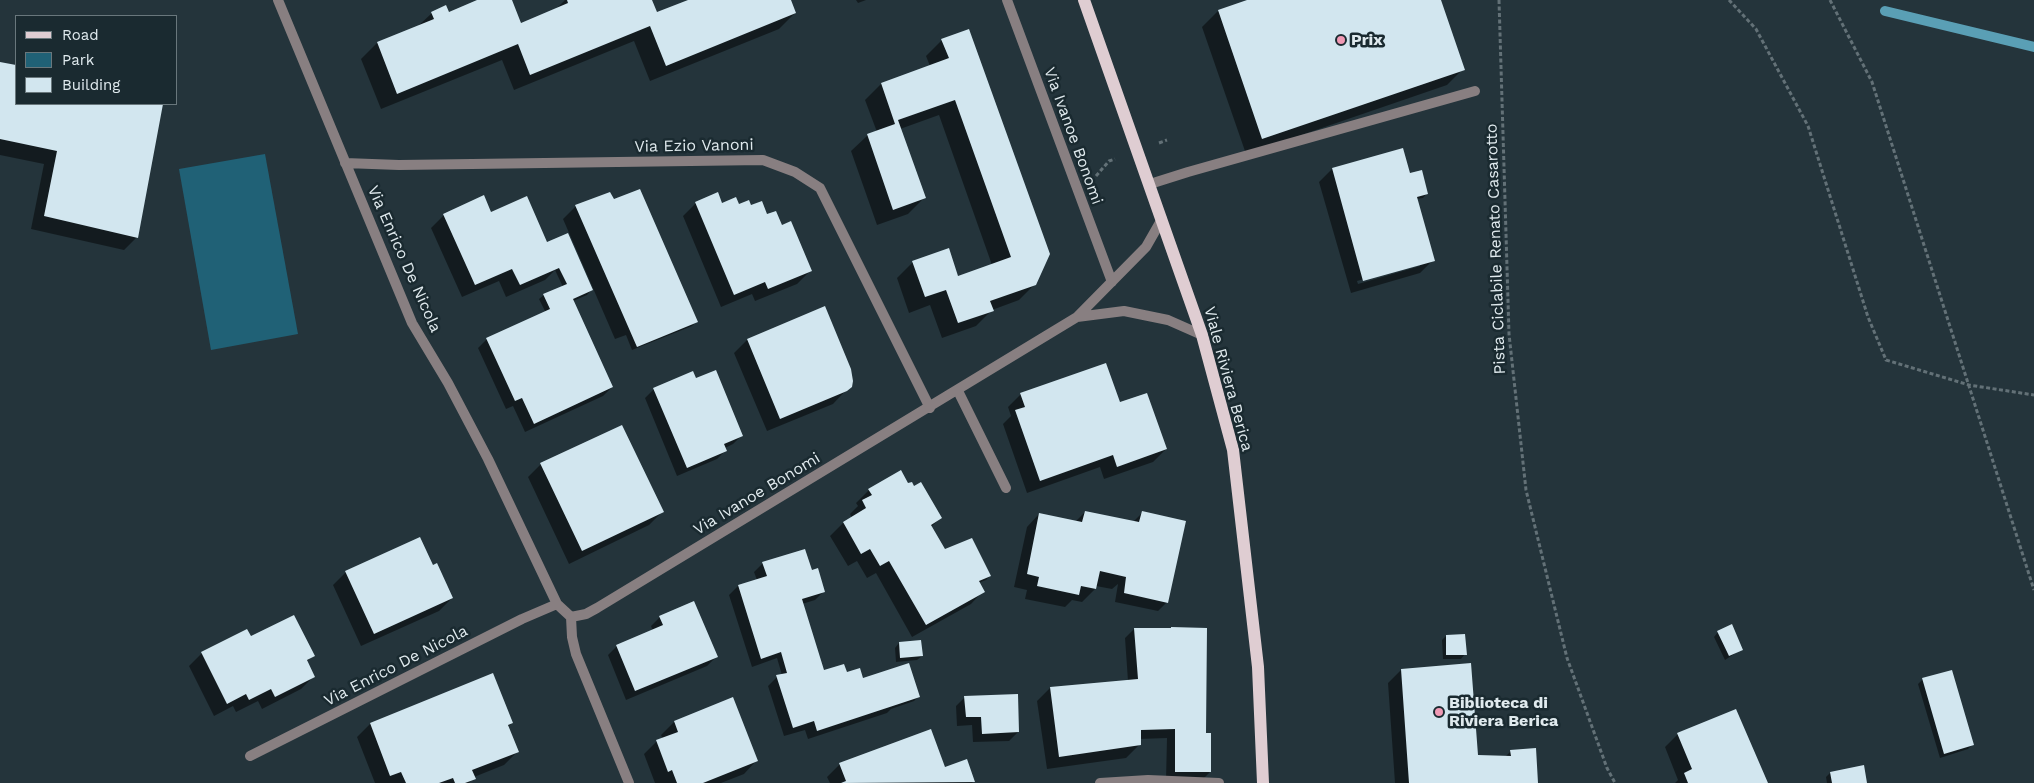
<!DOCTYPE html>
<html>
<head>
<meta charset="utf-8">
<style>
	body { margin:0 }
	#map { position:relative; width:2034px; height:783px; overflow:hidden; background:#24343b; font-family:"Work Sans",sans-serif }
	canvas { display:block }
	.legend { position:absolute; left:15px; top:15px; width:162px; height:90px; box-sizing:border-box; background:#1a2a30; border:1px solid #69777c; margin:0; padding:6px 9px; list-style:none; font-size:15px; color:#e0eaee }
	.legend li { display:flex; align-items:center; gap:10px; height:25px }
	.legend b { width:25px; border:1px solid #69777c }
</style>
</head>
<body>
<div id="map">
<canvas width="2034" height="783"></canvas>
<ul class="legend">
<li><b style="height:6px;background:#dfcdd2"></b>Road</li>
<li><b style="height:14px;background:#206176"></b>Park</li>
<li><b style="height:14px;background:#d2e6ef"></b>Building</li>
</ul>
</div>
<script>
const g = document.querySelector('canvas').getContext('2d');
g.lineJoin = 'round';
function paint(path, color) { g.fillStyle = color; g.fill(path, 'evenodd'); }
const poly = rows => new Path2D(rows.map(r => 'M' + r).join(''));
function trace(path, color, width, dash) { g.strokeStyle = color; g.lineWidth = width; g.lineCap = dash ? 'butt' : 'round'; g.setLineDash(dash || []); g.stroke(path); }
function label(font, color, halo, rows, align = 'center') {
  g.font = font + ' "Work Sans",sans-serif'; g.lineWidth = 5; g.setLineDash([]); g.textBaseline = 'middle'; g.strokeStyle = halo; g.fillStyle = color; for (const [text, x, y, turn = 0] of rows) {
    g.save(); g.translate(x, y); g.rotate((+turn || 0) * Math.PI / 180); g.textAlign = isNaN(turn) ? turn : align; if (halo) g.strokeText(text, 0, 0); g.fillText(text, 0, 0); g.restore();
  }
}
paint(poly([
	[265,154,298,334,211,350,179,169]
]), '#206176');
paint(poly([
	[481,0,510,0,520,24,555,10,565,0,650,0,656,14,690,0,789,0,795,13,779,29,650,81,634,41,514,90,502,60,381,109,361,59,377,43,417,27,432,13,448,13],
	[856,0,866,0,858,3],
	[1251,0,1439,0,1463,69,1447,85,1246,154,1202,27,1218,11],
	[942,40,1035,284,1019,300,992,310,976,326,942,338,930,305,909,313,897,278,913,262,958,278,992,265,939,115,900,129,924,198,908,214,877,225,851,151,868,135,877,132,865,100,881,84,930,66,926,56],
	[0,63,16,66,16,104,162,104,137,237,124,250,31,229,44,164,0,155],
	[1402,149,1409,175,1427,193,1423,198,1416,199,1433,260,1420,273,1351,293,1319,182,1332,169],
	[1420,264,1420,266,1358,284,1357,281],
	[696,203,750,207,767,216,781,227,810,271,797,284,755,301,752,294,721,307,683,216],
	[576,206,696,322,692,326,632,350,626,335,615,339,563,219],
	[491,214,547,243,591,290,587,295,573,301,612,387,603,396,525,432,513,406,506,409,478,348,487,339,546,313,539,299,544,295,563,287,555,270,545,280,506,297,499,281,462,297,431,228,444,215],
	[824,308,850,386,833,404,767,431,734,353,747,340],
	[695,380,742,435,733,444,725,448,726,450,717,459,677,476,645,398,654,389],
	[1021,394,1119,404,1166,449,1153,462,1104,479,1100,467,1027,493,1003,424,1011,416,1008,407],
	[541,464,662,512,649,525,569,564,528,477],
	[908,485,940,518,931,527,944,550,990,576,986,580,978,583,983,591,971,604,912,637,876,573,867,578,857,561,848,566,830,536,843,523,852,518,850,514,858,506,856,503,869,490],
	[1085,512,1133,522,1142,513,1167,602,1158,611,1115,602,1118,584,1112,589,1096,586,1095,589,1082,602,1072,600,1065,607,1025,599,1027,590,1014,587,1027,527,1039,514,1075,522],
	[763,563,811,572,824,591,815,600,802,604,824,672,846,674,918,697,914,701,891,709,887,713,808,739,805,730,784,736,768,686,777,677,782,675,777,658,752,667,729,595,738,586,757,580,754,572],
	[432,566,452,598,439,611,361,646,333,585,346,572],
	[660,617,716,657,707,666,626,700,608,655,617,646,653,631,651,626],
	[1134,629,1205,735,1210,772,1201,781,1166,780,1167,738,1139,739,1139,745,1126,758,1047,769,1037,701,1050,688,1128,681,1125,638],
	[1718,632,1742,649,1725,660,1714,637],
	[1446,636,1465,654,1461,659,1443,659,1442,640],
	[250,638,313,656,306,662,314,676,301,689,262,709,258,701,236,712,233,706,214,716,189,666,202,653],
	[899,643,922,656,917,660,896,662,895,648],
	[1401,670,1477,758,1505,757,1511,751,1537,783,1395,783,1388,683],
	[493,674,512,723,508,727,517,752,504,765,474,777,469,783,375,783,357,737,370,724],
	[1923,679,1972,745,1968,749,1940,758,1918,684],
	[965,697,1018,732,1009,741,973,742,972,725,957,726,956,706],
	[674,722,756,761,744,774,721,783,655,783,644,754,657,741,663,739,661,735],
	[1678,734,1766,783,1675,783,1678,780,1665,747],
	[840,764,945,769,974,781,972,783,830,783,827,777],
	[1830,773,1866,783,1827,783,1826,777]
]), '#0007');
trace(poly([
	[1885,11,2034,47]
]), '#5a9fb5', 10);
paint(poly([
	[477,0,512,0,521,23,568,3,567,0,652,0,657,12,688,0,791,0,796,13,666,66,650,26,530,75,518,44,397,94,377,42,434,19,431,12,446,5,449,12],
	[1247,0,1441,0,1465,70,1262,139,1218,10],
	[969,29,1050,254,1036,285,990,301,994,311,958,323,946,290,925,297,912,261,949,248,958,276,1011,257,955,100,898,120,926,198,893,210,867,134,895,124,881,83,949,58,941,39],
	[0,62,16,65,16,104,163,104,138,238,44,216,57,151,0,139],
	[1403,148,1410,173,1422,170,1428,194,1417,197,1435,261,1363,281,1332,168],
	[640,189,698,322,637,347,575,205,610,192,614,199],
	[718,192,722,203,736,197,739,204,749,200,751,205,762,201,767,214,776,211,782,225,791,221,812,271,768,289,765,282,734,295,695,202],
	[484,195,491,212,527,196,547,242,568,233,593,290,573,299,613,387,534,424,522,398,515,401,486,338,550,309,543,294,567,284,559,268,520,285,512,269,475,285,443,214],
	[825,306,851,369,853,381,852,387,847,391,780,419,747,339],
	[1106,363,1120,402,1147,393,1167,449,1117,467,1113,455,1040,481,1015,410,1025,407,1020,393],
	[716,370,743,436,724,444,727,451,687,468,653,388,693,371,696,378],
	[622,425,664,512,582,551,540,463],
	[901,470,908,483,912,482,914,486,921,482,942,518,931,525,945,549,972,538,991,576,979,581,985,592,926,625,889,561,880,566,870,549,861,554,843,522,866,508,862,500,872,495,868,489],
	[1085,511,1139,522,1142,511,1186,521,1168,603,1124,593,1126,577,1100,571,1096,589,1081,586,1079,595,1037,586,1039,577,1027,574,1039,513,1082,522],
	[420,537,433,565,437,563,453,598,374,634,345,571],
	[805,549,812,570,818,568,825,592,802,599,824,670,844,664,847,672,860,668,863,678,909,663,920,697,817,731,814,721,793,728,776,675,787,673,781,652,761,659,738,585,767,576,762,562],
	[694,601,718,657,635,691,616,645,663,625,659,616],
	[294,615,315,656,307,660,315,677,275,697,271,689,249,700,246,694,227,704,201,652,247,629,251,636],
	[1732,624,1743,650,1729,656,1717,631],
	[1171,627,1207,628,1206,733,1211,733,1211,772,1175,772,1175,729,1141,730,1141,745,1059,757,1050,687,1138,679,1134,628,1171,628],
	[1465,634,1467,655,1446,655,1446,635],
	[921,640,923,656,900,658,899,642],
	[1471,663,1478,755,1511,756,1510,750,1536,748,1538,783,1409,783,1401,669],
	[1952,670,1974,745,1944,754,1922,678],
	[493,673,513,723,508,725,519,752,472,770,476,779,465,783,455,783,453,778,439,783,406,783,401,772,390,776,370,723],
	[1018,694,1019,732,982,734,981,717,966,717,964,696],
	[733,697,758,761,703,783,677,783,672,770,668,772,656,740,678,732,674,721],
	[1736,709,1768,783,1688,783,1684,773,1692,769,1677,733],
	[931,729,945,767,967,759,975,782,841,783,846,781,839,763],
	[1864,765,1867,783,1832,783,1830,772]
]), '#d2e6ef');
trace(poly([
	[1499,0,1509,334,1526,490,1567,658,1607,768,1615,783],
	[1729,0,1756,29,1808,126,1868,317,1886,360,1969,385,2034,395],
	[1830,0,1872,82,2034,590],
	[1159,143,1167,140],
	[1096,176,1109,161,1115,159]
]), '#637177', 3, [4, 2.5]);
trace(poly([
	[1150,184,1188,172,1475,91]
]), '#887f81', 10);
trace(poly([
	[278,0,412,323,448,383,488,459,557,604,571,617,572,637,576,654,629,783],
	[1007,0,1112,282],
	[345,163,399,165,763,160,795,172,820,188,930,408],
	[1077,317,1124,311,1168,320,1202,335],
	[958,391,1006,488],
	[571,617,586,614,597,608,1077,317,1146,247,1162,219],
	[250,756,522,619,557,604],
	[1100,783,1148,780,1219,783]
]), '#887f81', 10);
trace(poly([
	[1084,0,1202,335,1233,450,1258,667,1263,783]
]), '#dfcdd2', 12);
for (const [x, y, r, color] of [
	[1341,40,5,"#f09ab5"],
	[1439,712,5,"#f09ab5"]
]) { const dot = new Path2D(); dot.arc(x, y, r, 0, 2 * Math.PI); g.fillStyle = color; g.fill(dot); trace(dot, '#1a2a30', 2); }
label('bold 16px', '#e0eaee', '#1a2a30', [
	["Prix",1351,40],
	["Biblioteca di",1449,703],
	["Riviera Berica",1449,721]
], 'left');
label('16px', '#e0eaee', '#1a2a30', [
	["Via Ivanoe Bonomi",1073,136,70],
	["Via Ezio Vanoni",694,146,-1],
	["Pista Ciclabile Renato Casarotto",1496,249,-92],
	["Via Enrico De Nicola",404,259,66],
	["Viale Riviera Berica",1228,379,75],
	["Via Ivanoe Bonomi",757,494,-31],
	["Via Enrico De Nicola",396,666,-27]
]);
</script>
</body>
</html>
